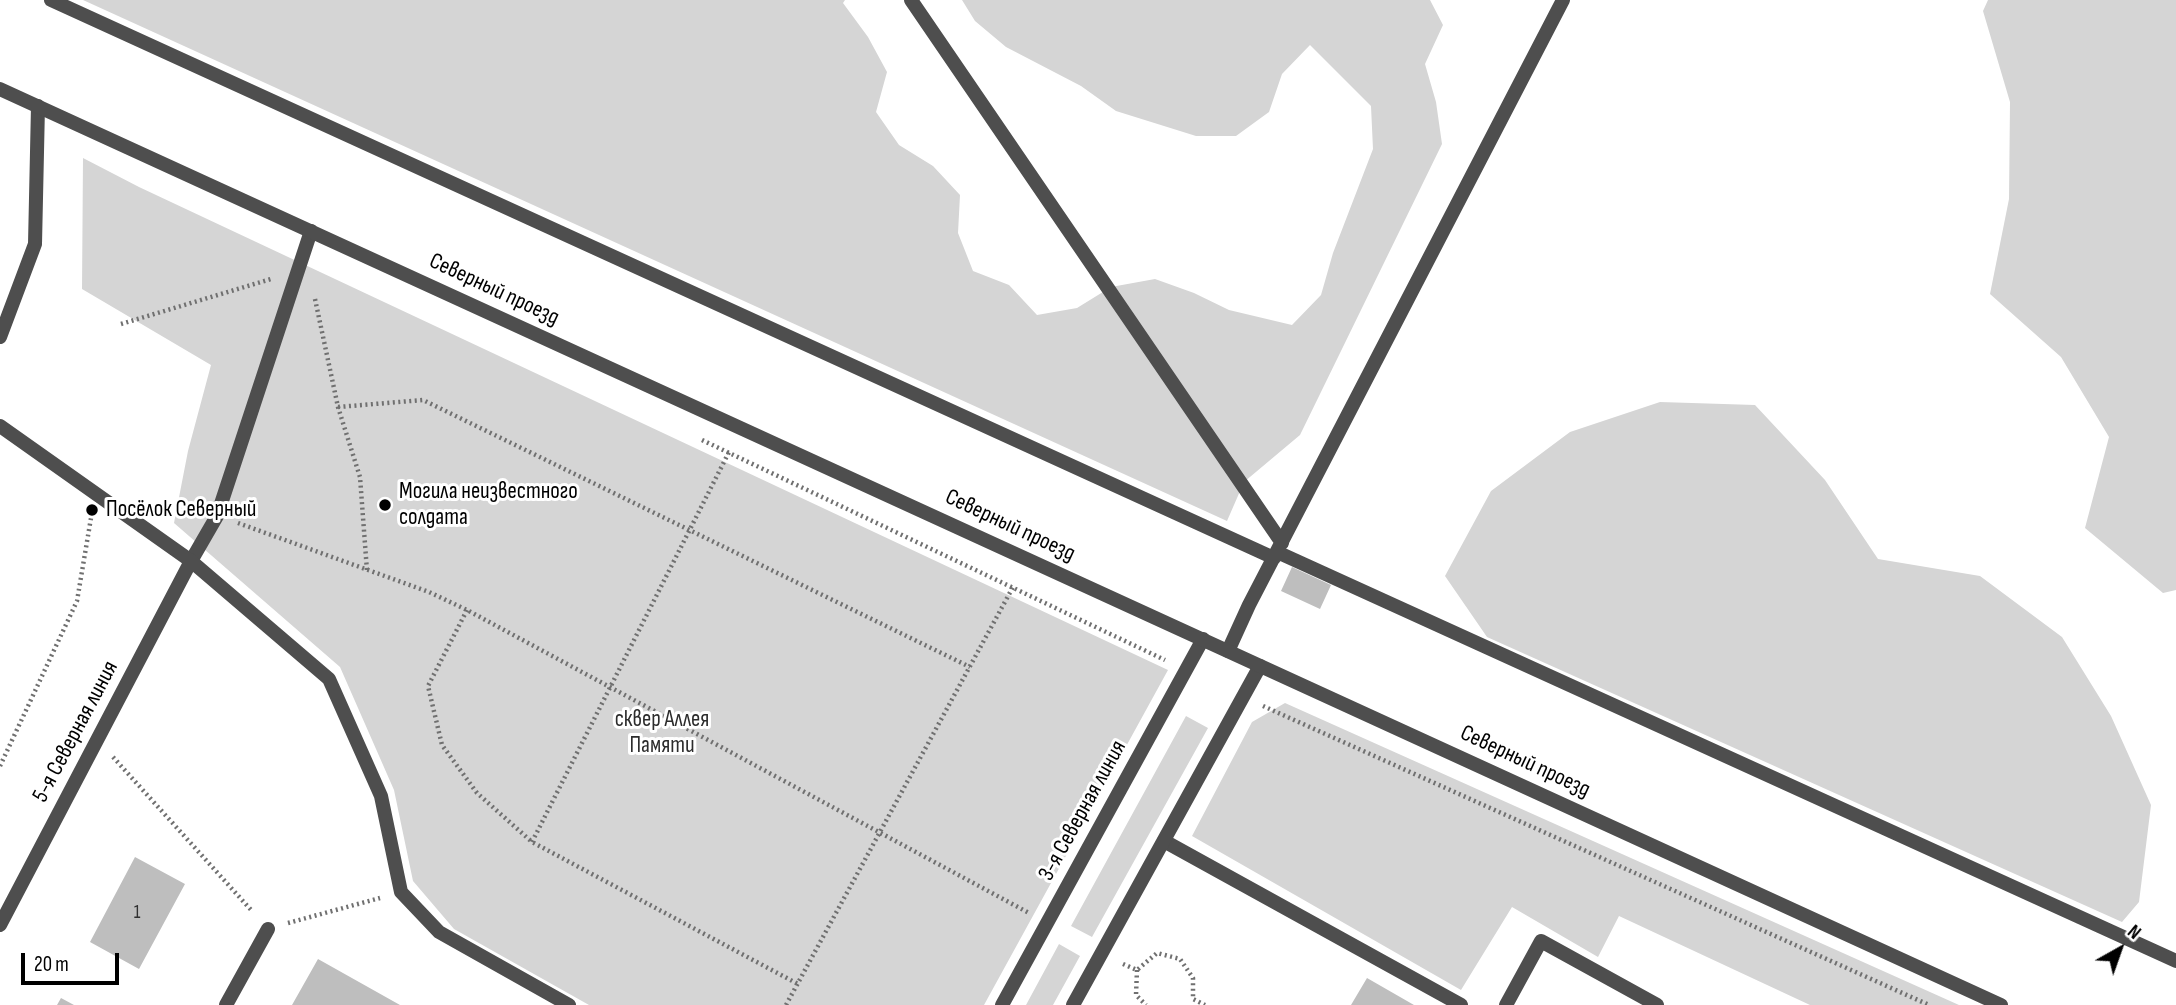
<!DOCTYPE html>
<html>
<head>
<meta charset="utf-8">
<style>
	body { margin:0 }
	#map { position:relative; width:2176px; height:1005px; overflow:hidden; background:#fff; font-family:"Sofia Sans Condensed",sans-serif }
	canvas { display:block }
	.north { position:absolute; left:2085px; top:914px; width:70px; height:70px; -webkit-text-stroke:5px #fff; paint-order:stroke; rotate:40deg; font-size:19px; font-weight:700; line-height:28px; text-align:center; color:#000 }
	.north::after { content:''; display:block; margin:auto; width:24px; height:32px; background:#000; clip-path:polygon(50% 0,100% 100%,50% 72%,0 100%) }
	.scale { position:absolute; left:21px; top:953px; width:98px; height:32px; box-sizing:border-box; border:4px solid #000; border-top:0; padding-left:9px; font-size:21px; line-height:24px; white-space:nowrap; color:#000; -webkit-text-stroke:5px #fff; paint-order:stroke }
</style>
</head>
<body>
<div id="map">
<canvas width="2176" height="1005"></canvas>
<div class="north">N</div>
<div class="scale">20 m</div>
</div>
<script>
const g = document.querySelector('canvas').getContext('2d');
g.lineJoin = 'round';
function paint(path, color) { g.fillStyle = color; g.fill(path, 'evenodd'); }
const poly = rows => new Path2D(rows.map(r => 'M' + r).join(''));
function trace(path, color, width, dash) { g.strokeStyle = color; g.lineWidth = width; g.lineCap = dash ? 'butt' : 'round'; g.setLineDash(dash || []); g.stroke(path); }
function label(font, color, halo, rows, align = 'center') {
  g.font = font + ' "Sofia Sans Condensed",sans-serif'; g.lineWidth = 6; g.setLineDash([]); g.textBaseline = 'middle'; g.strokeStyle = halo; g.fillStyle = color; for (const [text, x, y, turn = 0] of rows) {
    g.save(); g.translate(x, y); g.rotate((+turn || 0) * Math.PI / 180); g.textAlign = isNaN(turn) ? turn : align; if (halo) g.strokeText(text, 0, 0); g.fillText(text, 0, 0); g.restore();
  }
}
paint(poly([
	[83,0,845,0,843,3,868,37,887,72,876,112,899,145,933,166,960,195,958,233,973,271,1009,285,1037,315,1077,308,1111,287,1155,279,1194,293,1229,310,1292,325,1321,295,1333,253,1373,149,1371,106,1310,45,1282,74,1269,112,1236,136,1196,136,1116,111,1081,86,1006,47,975,21,962,0,1430,0,1443,25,1425,64,1436,102,1442,144,1300,435,1244,482,1227,521],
	[1988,0,2176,0,2176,590,2163,593,2085,528,2109,437,2061,357,1990,294,2009,199,2010,102,1983,11],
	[83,158,139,187,1168,670,984,1005,589,1005,454,929,413,881,394,790,340,667,174,523,188,451,211,365,82,289],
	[1660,402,1755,405,1825,480,1878,559,1980,576,2062,637,2111,716,2151,805,2139,902,2122,922,1487,637,1445,576,1491,491,1570,432],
	[1285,703,1959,1005,1810,1005,1619,916,1598,957,1512,907,1461,990,1192,836,1252,722],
	[1186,716,1208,728,1092,937,1071,926],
	[1059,944,1080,956,1053,1005,1026,1005]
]), '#d5d5d5');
paint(poly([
	[1292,567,1331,585,1320,609,1281,591],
	[135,857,185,884,139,969,90,942],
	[318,959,400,1005,292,1005],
	[1367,978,1414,1005,1351,1005],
	[61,998,74,1005,57,1005]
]), '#bebebe');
trace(poly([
	[315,299,338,407,360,477,367,571],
	[121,324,271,279],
	[338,407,423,400,970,667],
	[702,440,1165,660],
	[238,523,429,592,467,610,1029,913],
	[467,610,428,686,442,745,477,793,532,842,798,984],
	[1263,706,1929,1005],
	[113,757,252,911],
	[0,766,77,601,91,518],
	[532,842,729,452],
	[288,923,380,898],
	[1123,964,1137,970,1157,953,1180,959,1193,978,1193,999,1205,1005],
	[1137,970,1136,995,1146,1005],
	[786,1005,1013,587]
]), '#707070', 4.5, [2, 3.5]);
trace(poly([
	[51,0,1274,558],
	[911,0,1282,543],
	[1277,552,2176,961],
	[191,561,217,516,311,231],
	[1228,651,1249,605,1563,0],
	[1164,841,1461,1005],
	[226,1005,268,929],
	[1506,1005,1541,941,1657,1005]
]), '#4e4e4e', 14);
trace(poly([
	[0,337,35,244,38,106],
	[0,426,191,561,329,679,381,796,401,892,439,932,569,1005],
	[0,925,191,561],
	[1002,1005,1203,639],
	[1073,1005,1260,666]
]), '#4e4e4e', 14);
trace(poly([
	[0,89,2001,1005]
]), '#4e4e4e', 14);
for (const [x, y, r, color] of [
	[385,505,7,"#000"],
	[92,510,7,"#000"]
]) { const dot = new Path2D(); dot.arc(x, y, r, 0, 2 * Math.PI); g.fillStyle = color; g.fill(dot); trace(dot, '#fff', 2.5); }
label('19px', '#303030', null, [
	["1",137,913]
]);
label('23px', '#000', '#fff', [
	["Северный проезд",494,290,25],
	["Северный проезд",1010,526,25],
	["5-я Северная линия",76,732,-62],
	["Северный проезд",1525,762,25],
	["3-я Северная линия",1083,811,-61]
]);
label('23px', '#000', '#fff', [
	["Могила неизвестного",399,492],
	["солдата",399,518],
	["Посёлок Северный",106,510]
], 'left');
label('23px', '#2c2c2c', '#fff', [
	["сквер Аллея",662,720],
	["Памяти",662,746]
]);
</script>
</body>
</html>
